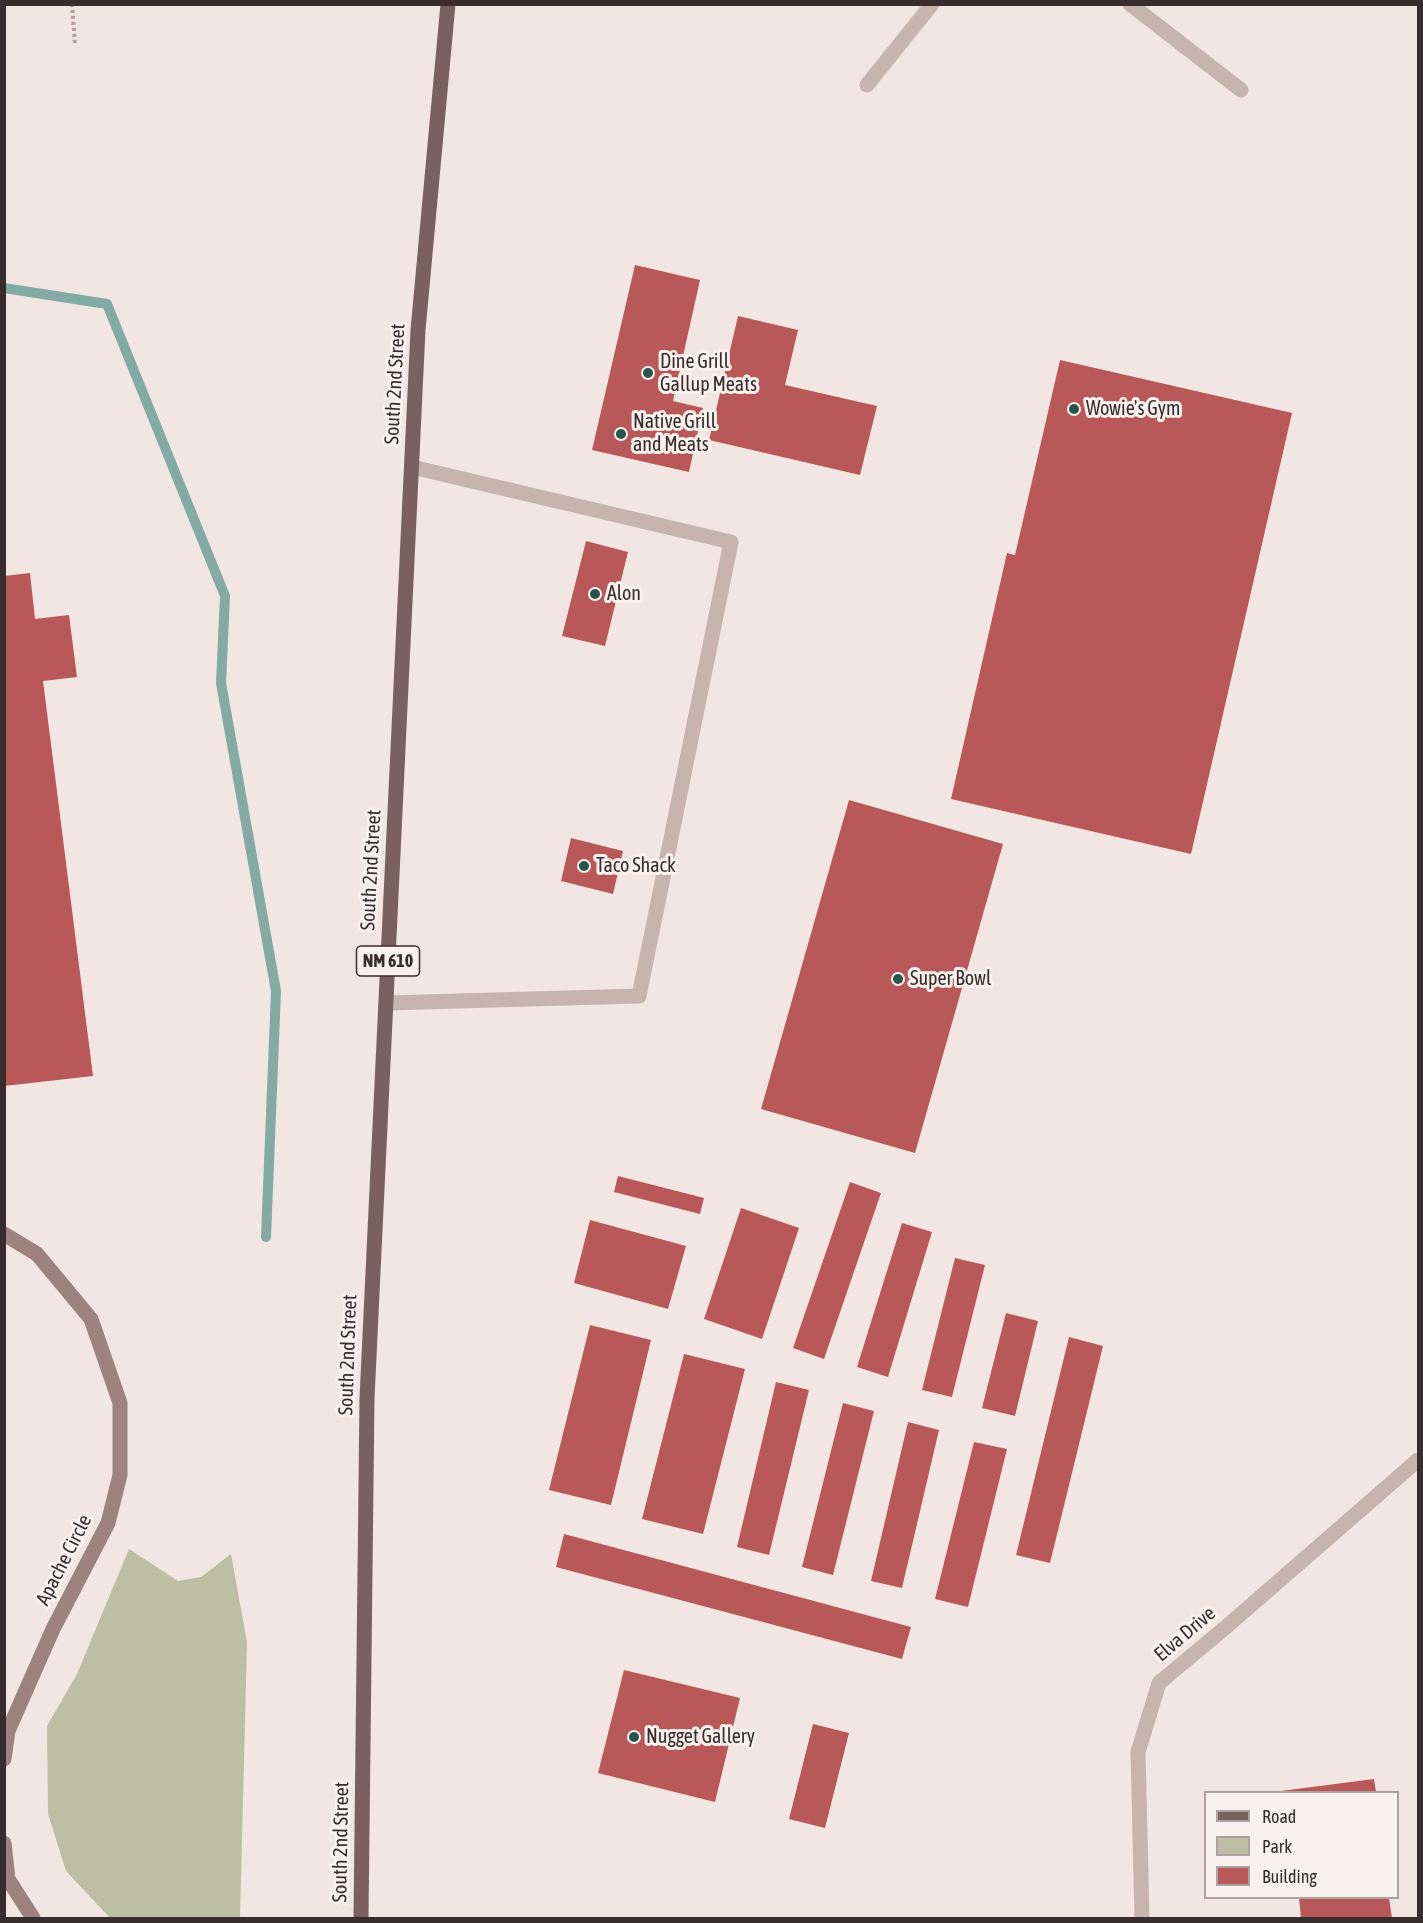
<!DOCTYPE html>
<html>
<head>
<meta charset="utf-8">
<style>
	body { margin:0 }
	#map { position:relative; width:1423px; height:1923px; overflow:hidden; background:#f1e6e1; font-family:"Asap Condensed",sans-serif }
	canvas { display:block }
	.frame { position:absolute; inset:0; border:6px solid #382d2c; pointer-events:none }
	.legend { position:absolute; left:1204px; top:1791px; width:195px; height:108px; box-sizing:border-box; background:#f9f1ee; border:2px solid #aca3a0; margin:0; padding:8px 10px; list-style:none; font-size:18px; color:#382d2c }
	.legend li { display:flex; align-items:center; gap:12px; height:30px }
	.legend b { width:30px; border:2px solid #aca3a0 }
</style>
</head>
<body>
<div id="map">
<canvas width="1423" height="1923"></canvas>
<div class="frame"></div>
<ul class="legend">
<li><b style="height:8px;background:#78615f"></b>Road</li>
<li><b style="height:16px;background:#bcbfa3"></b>Park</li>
<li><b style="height:16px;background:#b95858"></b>Building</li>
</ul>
</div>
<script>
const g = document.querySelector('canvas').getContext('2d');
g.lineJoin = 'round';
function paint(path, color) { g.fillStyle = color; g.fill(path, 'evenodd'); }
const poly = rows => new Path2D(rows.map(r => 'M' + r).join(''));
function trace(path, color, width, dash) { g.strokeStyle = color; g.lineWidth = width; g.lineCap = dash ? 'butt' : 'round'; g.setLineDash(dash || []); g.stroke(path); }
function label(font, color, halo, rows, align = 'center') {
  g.font = font + ' "Asap Condensed",sans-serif'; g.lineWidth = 6; g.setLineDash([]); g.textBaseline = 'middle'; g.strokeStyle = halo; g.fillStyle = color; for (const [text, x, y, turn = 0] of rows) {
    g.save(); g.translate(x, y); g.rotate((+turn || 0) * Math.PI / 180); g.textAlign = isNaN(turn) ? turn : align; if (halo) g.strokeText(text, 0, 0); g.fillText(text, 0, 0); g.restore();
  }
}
paint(poly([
	[129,1549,178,1581,201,1577,231,1554,247,1642,240,1918,110,1918,66,1871,48,1814,47,1726,77,1674]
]), '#bcbfa3');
trace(poly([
	[4,288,107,304,225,596,221,683,276,991,266,1237]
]), '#83aba3', 10);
paint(poly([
	[635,265,700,280,673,401,703,408,689,472,592,450],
	[738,316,798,330,785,385,877,406,860,475,709,440],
	[1060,360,1292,413,1191,854,951,799,1007,553,1015,555],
	[586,541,628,552,605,646,562,636],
	[30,573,35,619,69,615,77,677,43,681,93,1076,4,1086,4,576],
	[849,800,1003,844,915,1153,761,1109],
	[571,838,623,851,613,894,561,881],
	[618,1176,704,1198,700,1214,614,1192],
	[850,1182,881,1193,824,1359,793,1348],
	[741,1208,799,1228,762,1339,704,1319],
	[590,1220,686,1246,668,1309,574,1283],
	[902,1223,932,1232,888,1377,857,1367],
	[955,1258,985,1265,952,1397,922,1390],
	[1006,1313,1038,1321,1015,1416,982,1408],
	[590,1325,651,1340,611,1505,549,1490],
	[1069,1337,1103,1346,1050,1563,1016,1555],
	[684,1354,745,1369,703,1534,642,1519],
	[776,1382,809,1390,769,1555,737,1547],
	[843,1403,874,1411,833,1575,802,1567],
	[908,1422,939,1430,902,1588,871,1581],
	[974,1442,1007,1449,968,1607,935,1599],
	[564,1534,911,1627,902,1659,556,1567],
	[624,1670,740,1698,715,1802,598,1773],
	[813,1724,849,1733,825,1828,789,1819],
	[1374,1779,1376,1792,1281,1792,1281,1791],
	[1299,1898,1389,1898,1392,1918,1301,1918]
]), '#b95858');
trace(poly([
	[72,4,75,43]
]), '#b49e99', 4, [3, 3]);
trace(poly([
	[386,1003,639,996,731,542,412,467]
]), '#c8b4ae', 15);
trace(poly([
	[1130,4,1241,90],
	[867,85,932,4],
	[1142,1918,1138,1752,1159,1683,1226,1627,1418,1460]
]), '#c8b4ae', 15);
trace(poly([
	[4,1234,37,1254,91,1319,120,1403,120,1475,108,1523,53,1629,8,1731,4,1759],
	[4,1843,8,1879,33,1918]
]), '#9c8380', 15);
trace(poly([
	[361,1918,367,1398,418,330,448,4]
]), '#78615f', 15);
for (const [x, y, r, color] of [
	[648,373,6,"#25554d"],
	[1074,409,6,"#25554d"],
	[621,434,6,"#25554d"],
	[595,594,6,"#25554d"],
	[584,866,6,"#25554d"],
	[898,979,6,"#25554d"],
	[634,1737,6,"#25554d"]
]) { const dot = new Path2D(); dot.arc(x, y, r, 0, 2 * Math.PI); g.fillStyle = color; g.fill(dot); trace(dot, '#f9f1ee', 2); }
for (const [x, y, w] of [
	[388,961,63]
]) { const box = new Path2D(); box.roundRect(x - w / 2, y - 15, w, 30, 4.5); g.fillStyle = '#f9f1ee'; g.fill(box); trace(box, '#382d2c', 1.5); }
label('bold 18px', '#382d2c', null, [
	["NM 610",388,961]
]);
label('20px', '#382d2c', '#f9f1ee', [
	["Dine Grill",660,362],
	["Gallup Meats",660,385],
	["Wowie's Gym",1086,409],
	["Native Grill",633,422],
	["and Meats",633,445],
	["Alon",607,594],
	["Taco Shack",596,866],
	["Super Bowl",910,979],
	["Nugget Gallery",646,1737]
], 'left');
label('20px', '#382d2c', '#f9f1ee', [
	["South 2nd Street",395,384,-87],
	["South 2nd Street",371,870,-87],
	["South 2nd Street",348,1355,-88],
	["Apache Circle",64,1560,-63],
	["Elva Drive",1185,1634,-40],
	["South 2nd Street",341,1842,-89]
]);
</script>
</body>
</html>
